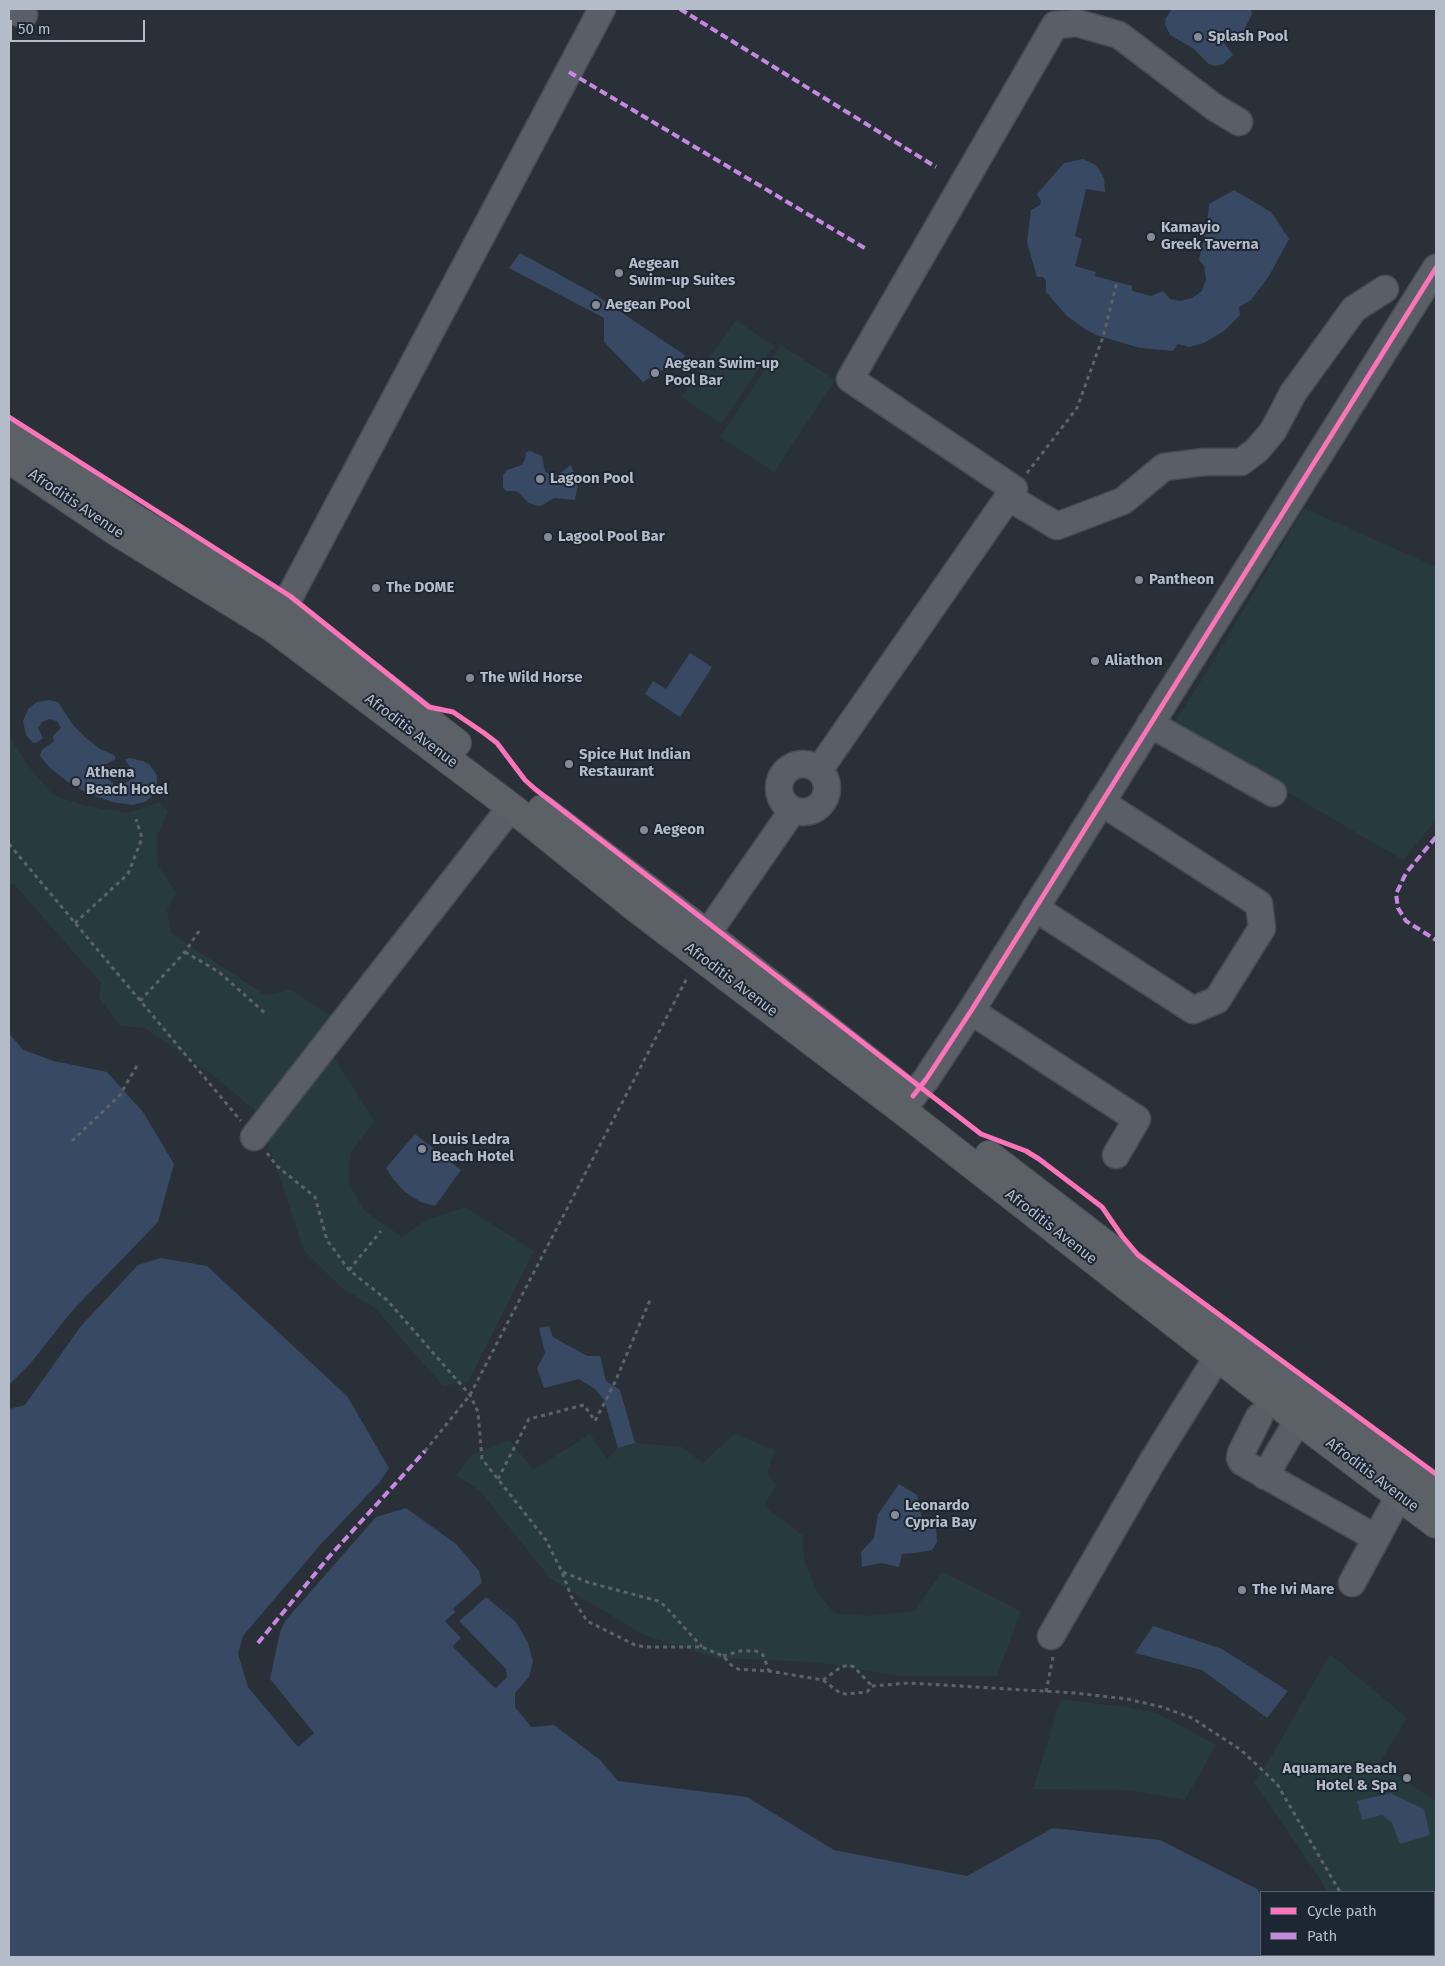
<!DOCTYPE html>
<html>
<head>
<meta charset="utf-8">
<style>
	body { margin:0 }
	#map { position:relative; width:1445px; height:1966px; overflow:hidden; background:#2a3038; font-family:"Fira Sans",sans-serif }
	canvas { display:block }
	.frame { position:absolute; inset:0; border:10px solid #b4bcc9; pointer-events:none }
	.legend { position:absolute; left:1260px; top:1891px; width:175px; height:65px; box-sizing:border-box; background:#1d2633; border:1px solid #59626f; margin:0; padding:6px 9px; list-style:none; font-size:15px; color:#b4bcc9 }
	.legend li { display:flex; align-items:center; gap:10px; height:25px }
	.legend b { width:25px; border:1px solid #59626f }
	.scale { position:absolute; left:10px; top:20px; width:135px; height:22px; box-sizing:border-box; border:2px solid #b4bcc9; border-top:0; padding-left:6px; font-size:15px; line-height:18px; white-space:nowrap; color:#b4bcc9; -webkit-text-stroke:4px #1d2633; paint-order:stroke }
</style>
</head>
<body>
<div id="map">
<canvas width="1445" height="1966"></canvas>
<div class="frame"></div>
<ul class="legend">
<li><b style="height:6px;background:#fb73b8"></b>Cycle path</li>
<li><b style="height:6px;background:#c787e3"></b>Path</li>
</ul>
<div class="scale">50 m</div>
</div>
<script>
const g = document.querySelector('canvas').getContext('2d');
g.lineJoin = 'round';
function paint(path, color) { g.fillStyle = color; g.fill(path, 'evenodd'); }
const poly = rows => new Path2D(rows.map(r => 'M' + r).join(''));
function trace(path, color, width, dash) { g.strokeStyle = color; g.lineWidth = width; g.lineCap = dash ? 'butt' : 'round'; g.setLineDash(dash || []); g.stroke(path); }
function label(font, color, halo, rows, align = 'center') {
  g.font = font + ' "Fira Sans",sans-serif'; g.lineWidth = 4; g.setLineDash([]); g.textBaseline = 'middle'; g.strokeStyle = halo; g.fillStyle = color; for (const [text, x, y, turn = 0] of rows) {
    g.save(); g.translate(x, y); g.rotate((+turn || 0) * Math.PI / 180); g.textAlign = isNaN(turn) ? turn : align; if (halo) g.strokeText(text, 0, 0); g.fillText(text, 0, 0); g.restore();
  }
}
paint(poly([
	[736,320,774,346,721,424,682,397],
	[781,345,835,380,774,472,720,437],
	[1304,508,1436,567,1436,820,1403,860,1173,725,1208,670],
	[9,737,30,768,53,795,86,806,127,813,160,802,168,812,157,836,158,866,177,893,167,909,171,933,265,995,291,990,332,1017,257,1112,215,1077,145,1028,121,1026,99,998,101,983,14,884,9,884],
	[330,1051,374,1121,350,1154,349,1185,365,1211,402,1237,426,1220,465,1207,534,1251,468,1382,443,1386,374,1307,342,1288,304,1251,265,1133],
	[590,1434,607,1459,618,1448,635,1443,682,1447,703,1463,734,1434,775,1450,767,1473,776,1485,764,1506,802,1535,805,1563,816,1590,834,1613,869,1616,914,1611,942,1572,1021,1611,997,1676,900,1676,814,1662,715,1658,644,1635,580,1597,550,1578,480,1491,456,1475,472,1455,510,1440,533,1470],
	[1330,1654,1407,1718,1379,1764,1436,1801,1436,1930,1434,1933,1434,1892,1327,1892,1322,1882,1254,1782,1267,1764],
	[1061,1699,1125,1707,1157,1713,1216,1745,1185,1800,1127,1790,1033,1789]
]), '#273a3e');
paint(poly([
	[1172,9,1251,9,1252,14,1239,40,1227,32,1223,35,1222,40,1233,55,1223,64,1215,66,1209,64,1194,49,1170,35,1165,24,1166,18],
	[1083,159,1096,165,1104,178,1105,192,1086,189,1075,236,1082,239,1075,266,1096,272,1095,276,1132,286,1132,291,1151,296,1163,291,1170,299,1180,301,1192,298,1202,291,1206,279,1204,266,1199,260,1207,225,1209,204,1234,190,1271,212,1289,239,1269,276,1251,300,1239,307,1240,315,1224,331,1204,343,1189,347,1178,344,1173,351,1140,348,1096,335,1085,329,1066,315,1046,292,1046,281,1043,277,1037,277,1027,242,1031,210,1040,205,1041,201,1037,194,1064,163],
	[520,253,593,293,686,356,643,382,604,342,604,318,509,268],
	[530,451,542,456,545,472,551,474,559,474,571,465,578,484,575,500,554,498,541,506,536,505,529,503,519,493,514,491,506,491,503,488,503,475,507,470,522,465,525,459,526,452],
	[690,653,712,667,680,717,645,694,653,681,666,689],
	[49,700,58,702,73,725,86,738,100,749,114,755,116,759,104,765,104,776,114,784,125,783,133,778,132,770,125,760,129,758,143,761,150,765,157,776,157,787,153,795,145,802,132,805,112,802,85,792,68,782,50,768,40,756,42,750,54,741,53,736,61,728,57,721,49,719,42,722,38,728,43,738,38,742,33,743,26,735,23,721,28,709,37,702],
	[9,1033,23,1050,54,1061,107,1072,143,1112,174,1164,158,1222,72,1311,30,1364,9,1385],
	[415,1134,461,1170,435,1206,421,1202,405,1192,393,1179,386,1168],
	[161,1258,207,1266,347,1396,389,1468,379,1483,321,1544,243,1636,238,1654,248,1687,298,1747,314,1733,270,1679,280,1632,285,1621,376,1517,406,1508,456,1544,479,1571,482,1583,453,1609,456,1612,445,1621,461,1638,453,1647,495,1688,506,1677,505,1669,459,1621,486,1597,516,1622,528,1643,533,1662,529,1677,515,1693,515,1707,531,1727,554,1725,600,1760,618,1781,747,1797,834,1850,967,1876,1053,1828,1160,1840,1257,1889,1261,1895,1261,1955,1296,1955,1297,1957,9,1957,9,1409,25,1405,81,1326,138,1265],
	[549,1326,553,1337,587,1356,600,1356,606,1381,620,1390,635,1443,618,1448,604,1400,595,1389,579,1379,544,1388,537,1368,545,1353,539,1328],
	[899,1484,917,1495,922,1519,936,1528,937,1542,932,1550,915,1553,902,1554,899,1567,881,1563,862,1567,861,1552,874,1538,878,1514],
	[1153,1626,1222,1649,1288,1691,1267,1718,1202,1670,1135,1653],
	[1390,1793,1424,1809,1430,1835,1400,1844,1392,1823,1382,1815,1362,1820,1357,1801]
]), '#384963');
paint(poly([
	[482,1583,482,1586,457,1609,458,1613,448,1621,463,1637,457,1646,496,1684,504,1676,503,1671,456,1621,485,1594,486,1597,459,1621,506,1669,507,1677,496,1688,453,1646,461,1638,445,1621,456,1612,453,1609]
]), '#2a3038');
const minor = poly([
	[9,9,24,15],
	[1008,497,1057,526,1123,501,1164,467,1204,462,1241,462,1257,450,1273,431,1293,393,1354,309,1385,289],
	[273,628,602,9],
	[1150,724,1273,793],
	'779 788a24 24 0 1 1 48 0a24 24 0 1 1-48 0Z',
	[819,770,1014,489,850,379,1055,25,1077,23,1119,35,1214,107,1239,122],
	[1035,908,1193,1010,1217,1000,1262,928,1259,904,1101,802],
	[707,934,793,810],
	[971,1011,1137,1119,1116,1155],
	[913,1096,927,1078,971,1011,1436,268],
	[254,1137,511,807],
	[1259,1417,1241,1453,1240,1458,1242,1462,1376,1538],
	[1265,1476,1298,1420],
	[1352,1583,1399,1496],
	[1051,1636,1152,1462,1218,1356],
	[1434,1957,1436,1955]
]);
const major = poly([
	[9,432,134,518,284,609,457,743],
	[9,459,117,532,273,628,511,807,636,908,906,1113,1298,1420,1436,1524],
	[542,809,707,934,904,1089],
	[989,1155,1235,1344,1436,1494]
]);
trace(minor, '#484c53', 29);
trace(major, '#484c55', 30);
trace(poly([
	[1027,473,1077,408,1103,337,1117,282],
	[9,844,241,1121],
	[75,923,128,874,142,838,136,819],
	[185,952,219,972,266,1014],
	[140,1001,185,952,199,931],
	[72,1141,120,1095,138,1064],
	[267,1153,277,1166,315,1197,327,1240,349,1270,387,1300,470,1395,478,1412,482,1459,546,1540,562,1572,571,1596,587,1621,635,1645,645,1647,702,1647,723,1656,731,1665,738,1669,769,1671,823,1680,840,1693,846,1694,867,1692,872,1686,909,1683,1075,1693,1127,1699,1162,1707,1192,1718,1241,1750,1277,1784,1340,1892],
	[349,1270,381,1231],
	[425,1451,470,1395,688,976],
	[498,1479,529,1419,584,1405,595,1421,615,1382,650,1300],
	[563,1572,587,1582,658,1601,665,1606,702,1647],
	[723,1656,740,1651,756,1651,763,1655,769,1671],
	[823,1680,841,1667,849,1665,854,1667,872,1686],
	[1046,1692,1053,1657],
	[1385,1955,1386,1957]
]), '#5d636a', 3, [4, 4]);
trace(minor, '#5a5e66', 26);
trace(major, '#5c6168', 28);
trace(poly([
	[680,9,936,167],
	[569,72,868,250],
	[1436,837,1406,873,1396,894,1398,908,1406,921,1436,940],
	[258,1643,328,1558,425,1451]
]), '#c787e3', 4, [8, 4]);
trace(poly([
	[9,417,290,596,429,707,453,712,484,733,497,743,525,780,535,789,981,1134,1026,1151,1039,1159,1102,1207,1122,1236,1138,1255,1436,1474],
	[913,1096,927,1078,971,1011,1436,268]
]), '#fb73b8', 5);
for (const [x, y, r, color] of [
	[1198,37,5,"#848b96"],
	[1151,237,5,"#848b96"],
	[619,273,5,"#848b96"],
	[596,305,5,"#848b96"],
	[655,373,5,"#848b96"],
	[540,479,5,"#848b96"],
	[548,537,5,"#848b96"],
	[1139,580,5,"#848b96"],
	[376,588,5,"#848b96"],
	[1095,661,5,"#848b96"],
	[470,678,5,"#848b96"],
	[569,764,5,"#848b96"],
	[76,782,5,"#848b96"],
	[644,830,5,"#848b96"],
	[422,1149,5,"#848b96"],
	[895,1515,5,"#848b96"],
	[1242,1590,5,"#848b96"],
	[1407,1778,5,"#848b96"]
]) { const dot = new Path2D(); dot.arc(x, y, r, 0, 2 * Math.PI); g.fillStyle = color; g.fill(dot); trace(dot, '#1d2633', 2); }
label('bold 15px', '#b4bcc9', '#1d2633', [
	["Splash Pool",1208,37],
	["Kamayio",1161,228],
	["Greek Taverna",1161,245],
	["Aegean",629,264],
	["Swim-up Suites",629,281],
	["Aegean Pool",606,305],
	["Aegean Swim-up",665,364],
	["Pool Bar",665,381],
	["Lagoon Pool",550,479],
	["Lagool Pool Bar",558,537],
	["Pantheon",1149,580],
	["The DOME",386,588],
	["Aliathon",1105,661],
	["The Wild Horse",480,678],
	["Spice Hut Indian",579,755],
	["Restaurant",579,772],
	["Athena",86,773],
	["Beach Hotel",86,790],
	["Aegeon",654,830],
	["Louis Ledra",432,1140],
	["Beach Hotel",432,1157],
	["Leonardo",905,1506],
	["Cypria Bay",905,1523],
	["The Ivi Mare",1252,1590],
	["Aquamare Beach",1397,1769,"right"],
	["Hotel & Spa",1397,1786,"right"]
], 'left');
label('15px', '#b4bcc9', '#1d2633', [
	["Afroditis Avenue",76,504,34],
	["Afroditis Avenue",411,731,37],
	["Afroditis Avenue",731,980,37],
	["Afroditis Avenue",1051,1227,38],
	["Afroditis Avenue",1372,1475,37]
]);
</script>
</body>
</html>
